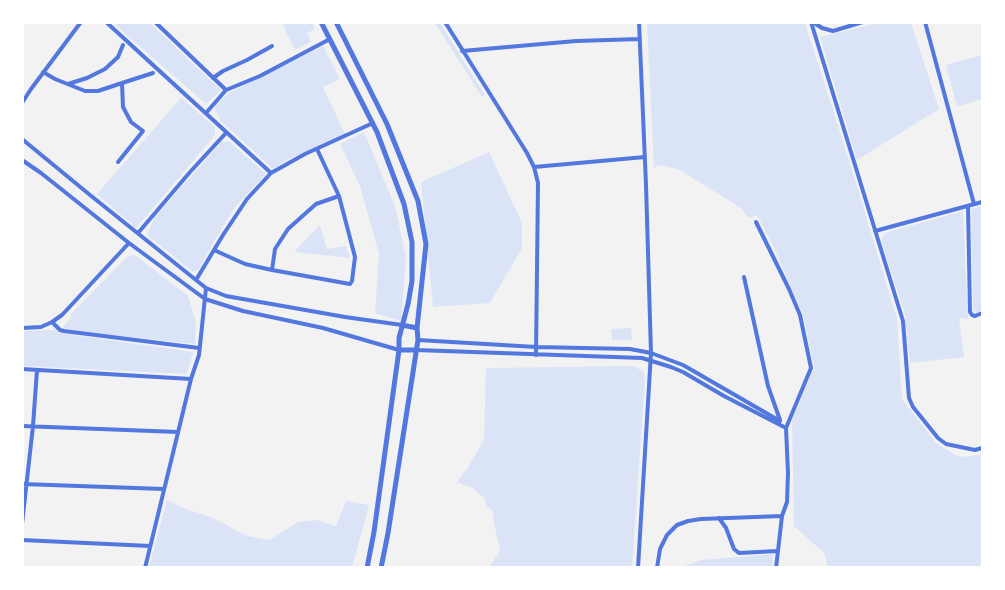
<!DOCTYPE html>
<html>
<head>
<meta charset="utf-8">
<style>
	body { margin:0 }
	#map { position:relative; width:1005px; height:590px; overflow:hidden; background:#f2f2f2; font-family:"Fira Sans Condensed",sans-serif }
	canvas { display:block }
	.frame { position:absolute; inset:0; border:24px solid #fff; pointer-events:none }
</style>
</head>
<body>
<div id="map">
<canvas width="1005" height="590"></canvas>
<div class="frame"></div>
</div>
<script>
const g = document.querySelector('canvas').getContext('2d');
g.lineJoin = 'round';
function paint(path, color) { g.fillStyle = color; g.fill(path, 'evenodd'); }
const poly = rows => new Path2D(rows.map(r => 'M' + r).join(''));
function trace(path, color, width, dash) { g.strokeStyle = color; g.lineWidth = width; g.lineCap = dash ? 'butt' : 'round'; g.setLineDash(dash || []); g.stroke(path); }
paint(poly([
	[113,23,150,23,221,90,206,104],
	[282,23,312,23,315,29,307,33,311,42,295,50],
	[435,23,440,23,485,95,482,97],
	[647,23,805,23,849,160,897,319,902,399,936,443,959,457,982,455,982,567,827,567,826,558,823,552,794,526,792,420,814,367,803,314,774,248,757,215,749,218,741,208,678,169,658,165,654,168],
	[878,23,911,23,939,109,857,160,820,37],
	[323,46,340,79,323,87,345,134,285,161,273,169,221,121,215,110,215,106,230,92],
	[982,55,982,99,957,107,946,65],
	[181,98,215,127,215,135,136,228,97,194],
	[364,132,395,206,406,257,401,321,375,313,379,254,360,186,340,144],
	[222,141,230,142,266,174,236,206,225,223,198,270,193,272,147,235,154,218],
	[489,152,522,223,522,248,490,303,433,307,421,182],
	[982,206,982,309,977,313,973,310,971,209],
	[963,211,968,319,959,318,964,357,910,363,905,314,881,240,885,233],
	[320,225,327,249,346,246,350,258,294,252],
	[135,255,188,296,196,321,195,344,102,334,64,328,64,326,71,318,70,315,124,260,129,256],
	[631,328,632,340,612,340,611,329],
	[54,330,81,336,193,352,187,374,23,366,23,331],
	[633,366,643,371,645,379,632,567,489,567,500,551,494,523,493,511,487,506,484,498,473,488,457,482,469,466,484,440,486,368],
	[167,500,186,509,211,517,247,536,270,540,298,522,317,520,336,526,346,501,369,505,352,567,149,567],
	[773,554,773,567,681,567,701,560]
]), '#dbe4f7');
trace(poly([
	[106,22,271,173],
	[155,22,226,90],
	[445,22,527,153,534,167,538,183,536,355],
	[811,22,903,321,909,398,913,407,938,438,946,444,975,450,982,448],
	[813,22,822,28,833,31,863,22],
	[925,22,974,204],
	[462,51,576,41,640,39],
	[43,72,55,79,85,91,98,91,122,83,123,107,131,122,143,131,118,162],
	[213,78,223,71,247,60,272,46],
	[122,83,153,73],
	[68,84,87,78,105,69,118,57,123,45],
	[22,103,31,89,81,22],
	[206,113,226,90,260,76,330,39],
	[22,139,90,195,206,288,226,296,345,317,402,325],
	[22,160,41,173,129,243,205,299,243,311,323,328,399,350],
	[534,167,645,157],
	[968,206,970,312,972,315,975,316,982,313],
	[875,231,982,202],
	[138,233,190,172,226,133],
	[214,250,245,264,272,270,350,284,352,281,355,257,339,196,317,149],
	[272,270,275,249,288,229,316,204,339,196],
	[744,277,768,386,780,420],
	[196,280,223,235,247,199,271,173,305,154,373,123],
	[52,322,60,330,64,331,199,348],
	[22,328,41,327,52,322,62,315,129,243],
	[418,340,536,347,630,349,651,353,683,365,780,421],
	[416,350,642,358,671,367,683,372,724,396,786,428,811,368,800,315,789,289,756,222],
	[22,369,191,379],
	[22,426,178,432],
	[22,484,164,489],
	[719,518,726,528,734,549,739,553,777,551],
	[22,524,33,426,37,370],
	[22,540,150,546],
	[145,568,191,379,199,355,206,288],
	[638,568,651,353,646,185,639,22],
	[657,568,660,549,667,535,677,525,688,521,701,519,782,516],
	[776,568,782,516,787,502,788,473,786,428]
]), '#5277de', 4);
trace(poly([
	[321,22,377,132,404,204,412,242,412,281,408,304,399,338,399,350,374,532,367,568],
	[336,22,387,124,418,201,426,244,417,328,418,340,388,533,381,568],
	[402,325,417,328],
	[399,350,416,350]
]), '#5277de', 5);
</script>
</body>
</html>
